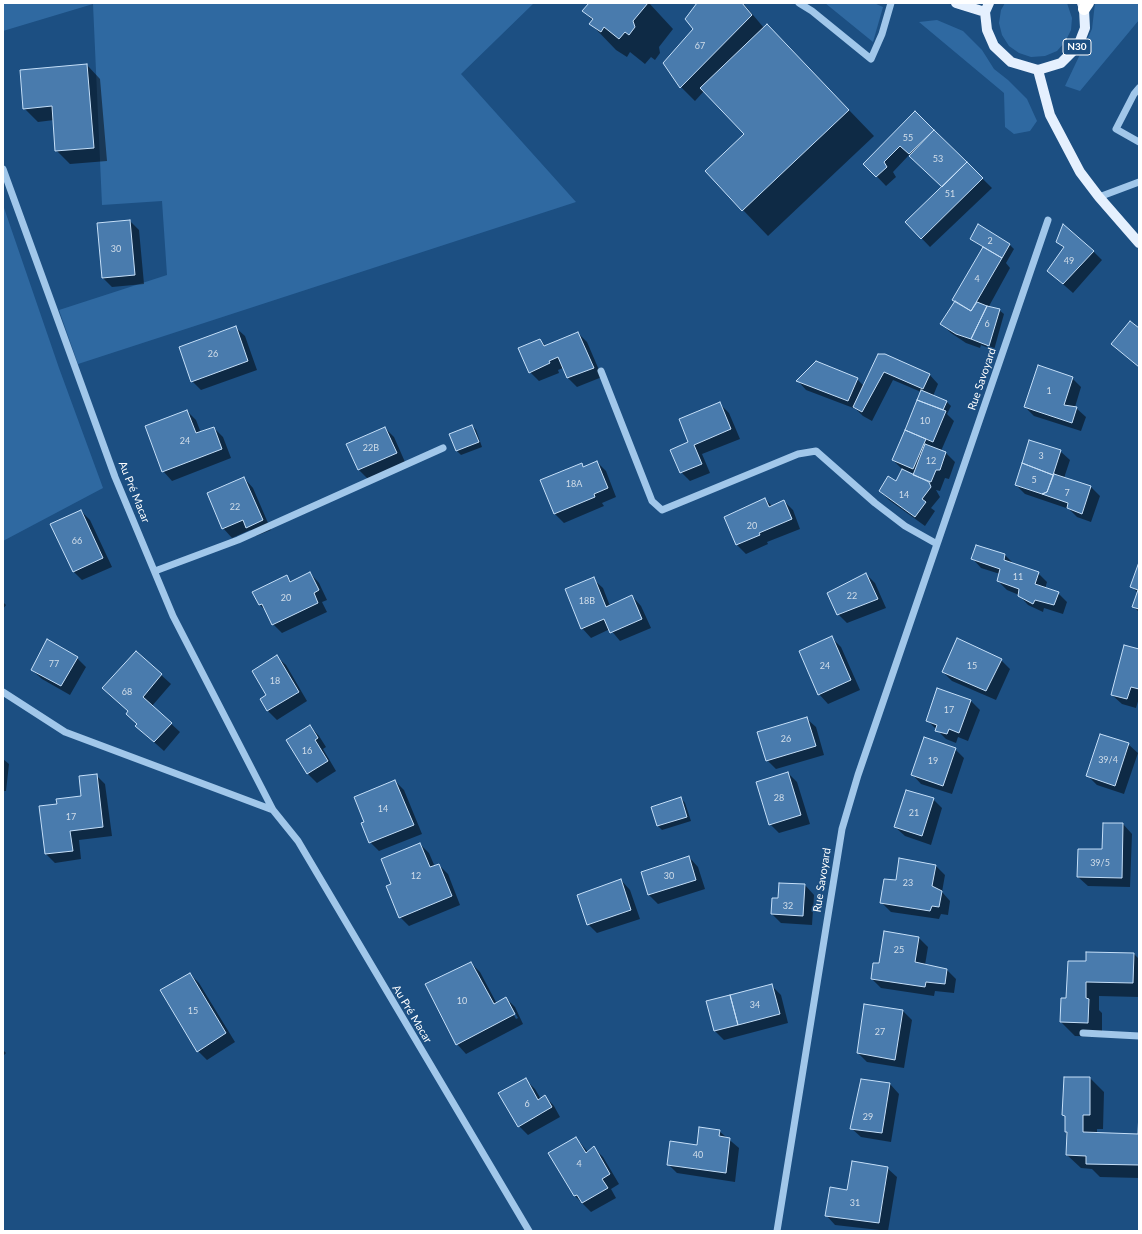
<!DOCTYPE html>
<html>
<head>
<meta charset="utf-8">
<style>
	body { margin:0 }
	#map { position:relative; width:1142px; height:1234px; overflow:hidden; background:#1c4f82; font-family:Lato,sans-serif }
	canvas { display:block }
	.frame { position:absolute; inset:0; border:4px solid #fff; pointer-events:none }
</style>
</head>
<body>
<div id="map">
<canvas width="1142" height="1234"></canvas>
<div class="frame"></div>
</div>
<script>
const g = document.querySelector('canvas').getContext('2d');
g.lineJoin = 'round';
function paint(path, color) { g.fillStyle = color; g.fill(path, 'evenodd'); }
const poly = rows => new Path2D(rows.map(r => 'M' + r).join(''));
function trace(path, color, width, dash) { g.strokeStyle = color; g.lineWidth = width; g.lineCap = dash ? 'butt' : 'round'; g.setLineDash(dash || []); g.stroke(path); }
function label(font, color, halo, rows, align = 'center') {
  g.font = font + ' Lato,sans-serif'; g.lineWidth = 3; g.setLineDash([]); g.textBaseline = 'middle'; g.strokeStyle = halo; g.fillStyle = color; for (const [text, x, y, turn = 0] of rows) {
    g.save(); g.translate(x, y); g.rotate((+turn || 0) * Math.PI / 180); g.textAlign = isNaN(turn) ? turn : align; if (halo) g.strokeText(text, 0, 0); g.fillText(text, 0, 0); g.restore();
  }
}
paint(poly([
	[3,3,534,3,461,74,576,202,78,364,59,310,167,275,162,201,102,205,93,4,3,31],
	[825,3,874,3,883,7,873,42],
	[1005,3,1067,3,1072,18,1071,30,1065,42,1057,51,1045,56,1031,57,1019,53,1009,46,1002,35,999,23,1001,10],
	[1095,3,1139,3,1139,20,1080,91,1065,86,1092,29],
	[937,20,963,31,982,50,994,69,1008,80,1027,99,1037,121,1030,131,1014,134,1005,127,1004,93,919,22],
	[3,205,59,368,103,488,3,541]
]), '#2f69a1');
paint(poly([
	[590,3,649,3,673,29,659,47,660,53,655,60,651,57,645,64,630,52,627,57,616,50,591,24,593,21,584,11],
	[698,3,743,3,764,28,767,25,874,136,768,236,743,210,746,134,704,91,695,101,681,87,664,63,694,29],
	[87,65,100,79,107,161,70,164,56,150,54,120,38,122,24,108],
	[915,112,992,188,930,247,906,222,943,187,909,155,893,172,896,177,886,186,865,164],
	[130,221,139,230,144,284,112,287,103,278,98,224],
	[971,239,1009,244,1014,249,1006,263,1010,268,988,308,999,310,1004,314,994,350,981,345,980,348,966,343,951,333,942,324,956,302,984,248],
	[1058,242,1093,251,1102,260,1073,293,1048,271,1064,248],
	[235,327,245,336,257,370,201,390,192,381],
	[578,333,587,342,602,377,577,387,568,378,563,368,558,370,559,373,539,381,530,372,540,340,546,346],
	[879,355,929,374,938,384,933,396,947,402,951,406,947,414,954,421,941,451,946,453,955,462,949,479,945,478,940,491,936,490,940,497,931,508,935,511,925,526,889,500,880,491,914,477,915,474,902,469,893,460,921,392,893,380,872,421,863,416,856,409,806,390,798,381,857,379,864,386],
	[1072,378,1081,387,1075,407,1086,417,1081,431,1034,416,1025,407],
	[720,404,729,413,740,439,702,454,710,473,690,481,681,472,690,443],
	[187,411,196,420,201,433,214,428,223,437,231,458,172,481,163,471],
	[472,426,476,430,482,447,461,455,457,451],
	[385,428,394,437,405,462,368,479,359,470],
	[1060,451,1070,460,1064,478,1091,487,1100,496,1091,522,1077,517,1069,509,1025,494,1016,485],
	[597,462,606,471,616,497,602,503,604,506,564,523,555,514,541,480,581,464,585,468],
	[244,478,253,488,271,530,256,536,250,530,232,538,223,528],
	[765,499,772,506,784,501,793,510,800,529,767,542,768,544,746,554,737,545],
	[81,511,90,520,112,567,82,580,73,571],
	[977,546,1005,555,1014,564,1038,573,1047,582,1045,589,1058,593,1067,602,1063,614,1044,608,1043,612,1028,605,1019,595,1007,590,998,581,1000,574,981,568,972,558],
	[1139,565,1139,612,1133,606,1138,593,1131,586],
	[310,573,319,583,327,600,322,602,327,612,282,633,273,624,267,612,260,605,287,577,292,582],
	[866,574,875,583,886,608,847,623,838,614],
	[593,579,603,588,610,606,632,596,641,606,651,628,620,641,610,629,591,638,582,628],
	[3,602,6,605,3,609],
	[832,638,841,647,860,690,828,704,819,694],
	[1139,650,1139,698,1136,708,1122,704,1112,695],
	[136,652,171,684,152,706,180,732,164,751,146,735,129,711],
	[276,656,286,665,307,701,277,720,268,711,261,699,268,695],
	[77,658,86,667,70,695,42,679,32,670],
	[1001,660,1010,669,996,700,952,681,943,672],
	[938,689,971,701,980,710,968,741,958,737,956,743,946,739,927,720],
	[806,718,816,727,824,755,776,769,767,760],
	[310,726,319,736,326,747,323,749,336,771,317,783,308,774,287,740],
	[1128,744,1138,753,1124,794,1097,785,1088,776],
	[955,749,964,758,952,794,921,784,912,774],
	[3,759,9,764,6,791,3,791],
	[788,773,797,782,810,824,779,833,770,824],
	[96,775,105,784,112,836,79,840,81,859,55,863,46,854,58,805,82,797],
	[395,781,404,790,422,834,379,851,370,842,365,822],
	[681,798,685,803,691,821,662,830,658,826,652,807],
	[933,799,942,808,931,845,905,836,895,827],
	[1123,824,1132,834,1130,887,1088,886,1078,877,1103,850],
	[420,844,429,853,435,867,439,865,448,874,460,905,409,926,400,917,392,884],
	[689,857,698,867,705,889,658,904,649,895],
	[936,866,945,875,942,892,950,901,948,915,941,914,939,919,891,912,881,902,896,881],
	[621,880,630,890,640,919,597,933,588,924],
	[805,885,814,895,812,925,781,923,772,914,779,899],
	[885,932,919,938,928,947,925,965,946,969,956,979,954,993,935,991,934,996,881,988,872,979,879,964],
	[1134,954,1139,959,1139,997,1099,996,1099,1010,1102,1013,1102,1037,1075,1036,1061,1022,1067,999,1086,962],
	[471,963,480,972,497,1004,506,998,515,1007,523,1024,466,1054,457,1044,426,984],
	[510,1008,512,1008,518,1018,516,1019],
	[190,974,199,983,235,1042,207,1060,198,1051],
	[772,986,781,995,788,1023,724,1040,715,1031],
	[903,1011,912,1020,904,1068,867,1062,858,1053],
	[3,1050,6,1053,3,1056],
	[1065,1078,1090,1078,1104,1092,1103,1129,1097,1129,1097,1134,1139,1135,1139,1178,1100,1177,1092,1169,1081,1168,1067,1155],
	[526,1080,535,1089,541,1099,545,1096,554,1106,560,1117,528,1135,519,1126],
	[890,1084,899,1094,891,1142,861,1137,851,1128],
	[719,1131,739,1148,735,1182,677,1173,668,1164],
	[576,1138,588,1152,594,1148,603,1157,619,1184,611,1189,616,1198,591,1212,575,1196],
	[887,1168,897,1177,888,1231,835,1225,826,1215,848,1191]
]), '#0007');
const building = poly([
	[589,3,648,3,633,21,635,27,629,35,625,32,619,39,604,27,601,32,589,24,593,19,582,11,589,3],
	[697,3,742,3,752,15,680,88,663,63,693,29,685,19,697,3],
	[767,24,849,110,742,211,705,171,744,134,700,88,767,24],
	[87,64,94,148,55,151,52,106,23,109,20,70,87,64],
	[915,111,934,130,909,154,900,146,884,162,887,167,876,177,863,164,915,111],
	[934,130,967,162,942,187,909,156,934,130],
	[967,162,983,178,921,239,905,222,967,162],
	[130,220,135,275,102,278,97,223,130,220],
	[978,224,1010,244,1002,258,970,239,978,224],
	[1063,224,1094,251,1063,284,1047,271,1064,247,1056,242,1063,224],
	[983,247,1002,258,971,311,952,300,983,247],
	[955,301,971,311,977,302,987,306,971,339,956,334,940,324,955,301],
	[987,306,1000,309,989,346,971,339,987,306],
	[1130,321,1139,328,1139,367,1111,344,1130,321],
	[236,326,248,361,191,382,179,347,236,326],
	[578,332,594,368,567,378,558,357,549,361,550,363,529,373,518,348,540,339,544,346,578,332],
	[878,354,885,354,930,374,923,389,884,372,862,412,853,407,878,354],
	[816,361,858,378,848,401,796,381,816,361],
	[1038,365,1073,377,1064,405,1077,407,1072,423,1024,407,1038,365],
	[921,390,947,401,943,410,917,400,921,390],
	[917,400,946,411,933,442,905,430,917,400],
	[720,402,731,429,694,445,702,464,680,473,670,450,688,442,679,419,720,402],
	[187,410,196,433,214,427,222,449,162,472,145,426,187,410],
	[472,425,479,442,456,451,449,434,472,425],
	[385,427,397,453,358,470,346,444,385,427],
	[905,430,926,439,913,469,892,460,905,430],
	[1029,440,1061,450,1053,475,1022,463,1029,440],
	[925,444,946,452,940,470,936,470,931,482,913,475,925,444],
	[597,461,608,488,594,494,595,497,554,514,540,480,582,463,583,467,597,461],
	[1022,463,1053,475,1047,492,1042,494,1015,485,1022,463],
	[902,469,929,482,931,487,922,499,926,502,915,517,879,491,888,476,896,481,902,469],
	[1054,474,1091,486,1082,514,1067,508,1068,503,1042,494,1047,492,1054,474],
	[244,477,263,520,246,528,243,520,222,529,207,493,244,477],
	[765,498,769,507,784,500,792,519,759,533,760,535,736,545,724,517,765,498],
	[81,510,103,558,73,572,50,524,81,510],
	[976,545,1005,554,1004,560,1039,572,1035,584,1059,592,1054,605,1035,600,1033,604,1018,596,1019,589,997,581,1000,569,971,559,976,545],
	[1139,562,1139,609,1132,607,1138,590,1130,587,1139,562],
	[310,572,319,590,314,593,318,603,272,625,262,604,259,605,252,592,287,575,290,582,310,572],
	[866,573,878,599,837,615,827,593,866,573],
	[594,577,606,607,632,595,642,619,610,633,604,619,581,629,565,589,594,577],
	[832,636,851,680,818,695,799,651,832,636],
	[957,638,1002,659,986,691,942,672,957,638],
	[47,639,78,657,61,686,31,670,47,639],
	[1124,645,1139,649,1139,689,1131,687,1127,699,1111,695,1124,645],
	[136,651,162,674,143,697,172,723,154,742,135,726,137,724,126,714,128,711,102,688,136,651],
	[277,655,299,692,267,711,260,699,266,695,252,671,277,655],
	[937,688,971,700,959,733,949,729,947,734,935,731,937,725,926,721,937,688],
	[807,717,816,746,766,761,757,732,807,717],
	[310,725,318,738,315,740,328,761,307,774,286,740,310,725],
	[1100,734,1129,743,1115,786,1086,776,1100,734],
	[924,737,956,748,943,786,911,775,924,737],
	[788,772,801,815,769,825,756,782,788,772],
	[97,774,103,827,70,831,73,851,45,854,39,806,57,804,56,799,81,796,79,776,97,774],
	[395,780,414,825,369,843,361,823,364,822,354,797,395,780],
	[906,790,934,798,922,836,894,827,906,790],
	[681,797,687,817,657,826,651,807,681,797],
	[1103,823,1123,823,1122,878,1077,877,1078,849,1102,849,1103,823],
	[420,843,430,867,439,864,452,896,399,918,386,886,391,884,381,859,420,843],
	[689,856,696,880,648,895,641,872,689,856],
	[899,858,936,865,932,886,942,891,939,907,932,906,930,911,880,903,884,879,896,880,899,858],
	[621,879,631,910,587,925,577,895,621,879],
	[779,883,805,884,803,916,771,914,772,898,778,898,779,883],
	[884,931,919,937,915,962,947,969,945,984,926,982,925,987,871,979,873,963,879,963,884,931],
	[1086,952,1134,953,1133,983,1086,982,1086,998,1089,999,1088,1023,1060,1022,1061,998,1066,998,1068,961,1086,961,1086,952],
	[471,962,494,1004,506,997,515,1014,456,1045,425,984,471,962],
	[190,973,226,1033,197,1052,160,990,190,973],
	[772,984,780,1014,738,1025,730,995,772,984],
	[730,995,738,1025,714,1031,706,1001,730,995],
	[864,1004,903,1010,895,1060,857,1053,864,1004],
	[1064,1077,1090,1077,1090,1115,1083,1115,1083,1132,1138,1134,1139,1110,1139,1165,1086,1164,1086,1156,1066,1155,1067,1132,1065,1132,1065,1116,1062,1115,1064,1077],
	[526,1078,538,1100,545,1095,552,1107,518,1127,498,1093,526,1078],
	[861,1079,890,1083,882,1133,850,1129,861,1079],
	[699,1127,720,1130,719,1136,730,1138,726,1173,667,1165,670,1141,697,1145,699,1127],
	[576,1137,586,1153,594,1146,610,1174,602,1179,608,1188,582,1203,577,1195,574,1196,548,1153,576,1137],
	[852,1161,888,1167,879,1223,825,1216,830,1187,847,1190,852,1161]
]);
paint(building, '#497bad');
trace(building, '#c5dff8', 1);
trace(poly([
	[799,3,812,11,871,59,882,34,891,3],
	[1139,88,1134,94,1116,129,1139,142],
	[3,169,115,477,173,616,273,810,298,841,529,1231],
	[1099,197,1139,182],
	[601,371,652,501,662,510,798,454,816,451,875,503,905,526,937,544],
	[155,571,238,540,443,448],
	[3,692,65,732,273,810],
	[1083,1033,1139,1036],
	[777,1231,842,829,858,775,1048,220]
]), '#a1c7ea', 7);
trace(poly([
	[956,3,985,12],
	[989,3,985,12,987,30,994,46,1011,62,1038,70,1061,63,1078,46,1085,28,1084,9,1082,3],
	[1038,70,1050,115,1080,172,1099,197,1139,243]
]), '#e5f0fe', 10);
trace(poly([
	[1084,9,1088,3]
]), '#fff', 12);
label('9px', '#d2deea', null, [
	["67",700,46],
	["55",908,138],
	["53",938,159],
	["51",950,194],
	["2",990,241],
	["30",116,249],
	["49",1069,261],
	["4",977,279],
	["6",987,324],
	["26",213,354],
	["1",1049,391],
	["10",925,421],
	["24",185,441],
	["22B",371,448],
	["3",1041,456],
	["12",931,461],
	["5",1034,480],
	["18A",574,484],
	["7",1067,493],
	["14",904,495],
	["22",235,507],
	["20",752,526],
	["66",77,541],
	["11",1018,577],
	["22",852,596],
	["20",286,598],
	["18B",587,601],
	["77",54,664],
	["24",825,666],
	["15",972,666],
	["18",275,681],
	["68",127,692],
	["17",949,710],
	["26",786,739],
	["16",307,751],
	["39/4",1108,760],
	["19",933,761],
	["28",779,798],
	["14",383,809],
	["21",914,813],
	["17",71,817],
	["39/5",1100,863],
	["12",416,876],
	["30",669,876],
	["23",908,883],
	["32",788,906],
	["25",899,950],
	["10",462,1001],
	["34",755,1005],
	["15",193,1011],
	["27",880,1032],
	["6",527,1104],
	["29",868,1117],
	["40",698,1155],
	["4",579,1164],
	["31",855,1203]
]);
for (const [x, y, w] of [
	[1077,47,28]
]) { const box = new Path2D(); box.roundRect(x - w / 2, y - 8, w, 16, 3); g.fillStyle = '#1c4f82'; g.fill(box); trace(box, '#fff', 1); }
label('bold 10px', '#fff', null, [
	["N30",1077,47]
]);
label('11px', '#fff', '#1c4f82', [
	["Rue Savoyard",982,379,-71],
	["Au Pré Macar",134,492,68],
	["Rue Savoyard",822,880,-81],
	["Au Pré Macar",412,1014,59]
]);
</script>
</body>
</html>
